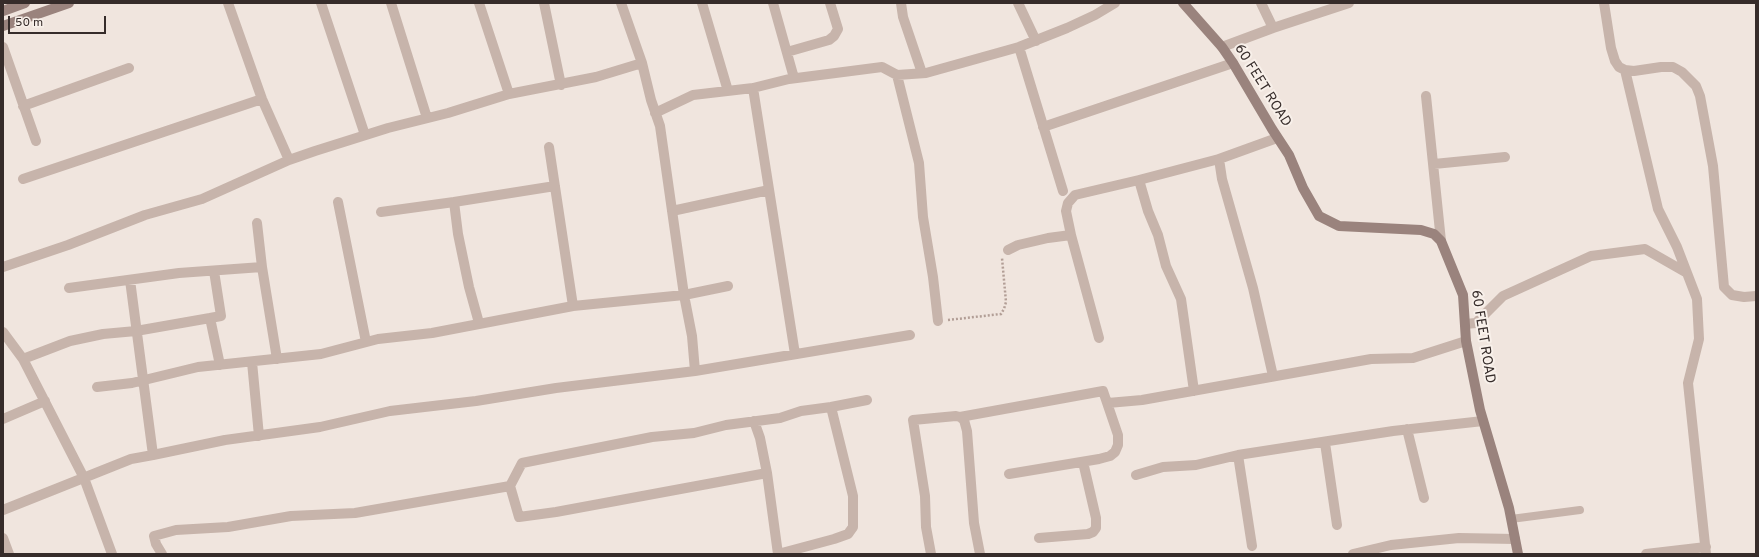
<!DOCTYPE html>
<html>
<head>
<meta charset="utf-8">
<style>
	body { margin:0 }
	#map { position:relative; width:1759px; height:557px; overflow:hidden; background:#f0e5de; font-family:Overpass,sans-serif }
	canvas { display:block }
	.frame { position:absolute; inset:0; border:4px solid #362c2a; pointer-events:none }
	.scale { position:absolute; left:8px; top:16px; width:98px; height:18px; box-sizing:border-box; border:2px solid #362c2a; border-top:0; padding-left:5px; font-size:12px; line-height:14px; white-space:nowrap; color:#362c2a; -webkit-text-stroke:3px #f8f0ea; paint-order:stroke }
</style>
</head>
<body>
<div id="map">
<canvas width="1759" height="557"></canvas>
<div class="frame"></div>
<div class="scale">50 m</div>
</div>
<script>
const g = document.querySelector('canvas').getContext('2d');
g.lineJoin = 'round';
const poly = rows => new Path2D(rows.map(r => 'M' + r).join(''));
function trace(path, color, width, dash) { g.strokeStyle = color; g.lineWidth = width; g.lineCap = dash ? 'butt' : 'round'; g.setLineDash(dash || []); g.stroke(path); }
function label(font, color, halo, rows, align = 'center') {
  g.font = font + ' Overpass,sans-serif'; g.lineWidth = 4; g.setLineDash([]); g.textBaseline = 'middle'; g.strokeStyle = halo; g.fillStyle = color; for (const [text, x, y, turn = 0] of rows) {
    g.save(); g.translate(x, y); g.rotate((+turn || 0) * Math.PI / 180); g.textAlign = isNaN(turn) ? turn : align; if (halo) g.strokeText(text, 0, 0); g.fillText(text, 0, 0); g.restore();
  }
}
trace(poly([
	[948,320,1001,314,1004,309,1006,302,1002,258]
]), '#b29e96', 2.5, [2, 2]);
trace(poly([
	[1511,519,1580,510]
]), '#c7b4ab', 8);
trace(poly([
	[228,3,262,99,289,160],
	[321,3,365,135],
	[391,3,427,118],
	[479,3,509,94],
	[544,3,561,85],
	[702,3,728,91],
	[773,3,794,78],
	[901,3,903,17,922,73],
	[1018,3,1036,41],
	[1261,3,1273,28],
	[1604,3,1611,48,1615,61,1619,67,1625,70,1634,71,1661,67,1673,67,1682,72,1696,86,1700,96,1713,166,1724,287,1732,295,1744,297,1756,296],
	[3,47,36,141],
	[1019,47,1063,191],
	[1222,47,1273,28,1349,3],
	[787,52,829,40,834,36,838,29,830,3],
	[1625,70,1658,209,1677,247,1697,299,1699,339,1688,383,1706,554],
	[897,75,919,163,923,217,933,277,938,321],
	[753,88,795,354],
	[1426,96,1441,241],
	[23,106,129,68],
	[655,113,693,95,753,88,789,79,882,67,897,75,926,73,1019,47,1067,28,1095,15,1115,3],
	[1043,127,1233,63],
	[549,147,573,306],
	[1434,164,1505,157],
	[23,179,262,99],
	[1139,180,1148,211,1158,235,1166,266,1181,299,1194,391],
	[338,202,366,342],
	[672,211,769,190],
	[381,212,454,202],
	[1071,235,1099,338],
	[1008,250,1018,245,1048,238,1071,235,1066,211,1068,203,1075,195,1139,180,1219,159],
	[3,267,68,245,145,215,202,199,289,160,315,151,388,128,448,113,509,94,596,77,642,63],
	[262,267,277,359],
	[214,271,221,316,210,318,220,365],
	[130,280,153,455],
	[69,288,179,273,262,267,257,223],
	[479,323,469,287,458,234,454,202,555,186],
	[1465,324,1476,323,1503,296,1591,256,1645,249,1687,273],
	[3,332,23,359,84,478,112,554],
	[23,359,70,341,103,334,136,331,210,318],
	[252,362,259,436],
	[695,371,910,335],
	[1273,376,1253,288,1222,179,1219,159,1277,138],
	[97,387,132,383,198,367,321,354,378,339,432,333,573,306,684,295,728,286],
	[1108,403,1142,400,1371,359,1413,358,1466,341],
	[960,417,1103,391,1118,435,1118,445,1115,452,1110,456,1099,459,1009,474],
	[3,419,45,401],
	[1407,429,1424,498],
	[1325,443,1337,525],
	[1238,455,1252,546],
	[767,473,778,554],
	[1136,475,1163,467,1196,465,1238,455,1393,431,1483,421],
	[510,486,522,463,652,437,694,433,726,425,780,418,801,411,831,407],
	[3,510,131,459,153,455,225,440,320,427,390,411,476,401,556,388,695,371,692,336,684,295,660,126,651,100,642,63,621,3],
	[3,538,9,554],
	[1039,538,1088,534,1093,532,1096,528,1096,518,1083,462],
	[162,554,156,544,154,536,176,530,228,527,291,516,355,513,510,486,519,517,556,512,767,473,760,438,754,421],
	[778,554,834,539,848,534,853,527,853,496,831,407,867,400],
	[931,554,926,527,925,496,913,420,956,416,960,417,964,420,967,431,974,523,980,554],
	[1353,554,1391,545,1459,538,1515,539],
	[1646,554,1706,547]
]), '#c7b4ab', 10);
trace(poly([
	[1183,3,1222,47,1233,63,1272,129,1289,155,1303,188,1319,216,1339,226,1421,230,1434,234,1441,241,1463,295,1466,341,1480,410,1509,508,1518,554],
	[3,11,25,3],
	[3,26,69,3]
]), '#9a837d', 10);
label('14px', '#362c2a', '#f8f0ea', [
	["60 FEET ROAD",1262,86,58],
	["60 FEET ROAD",1482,337,81]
]);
</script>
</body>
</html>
